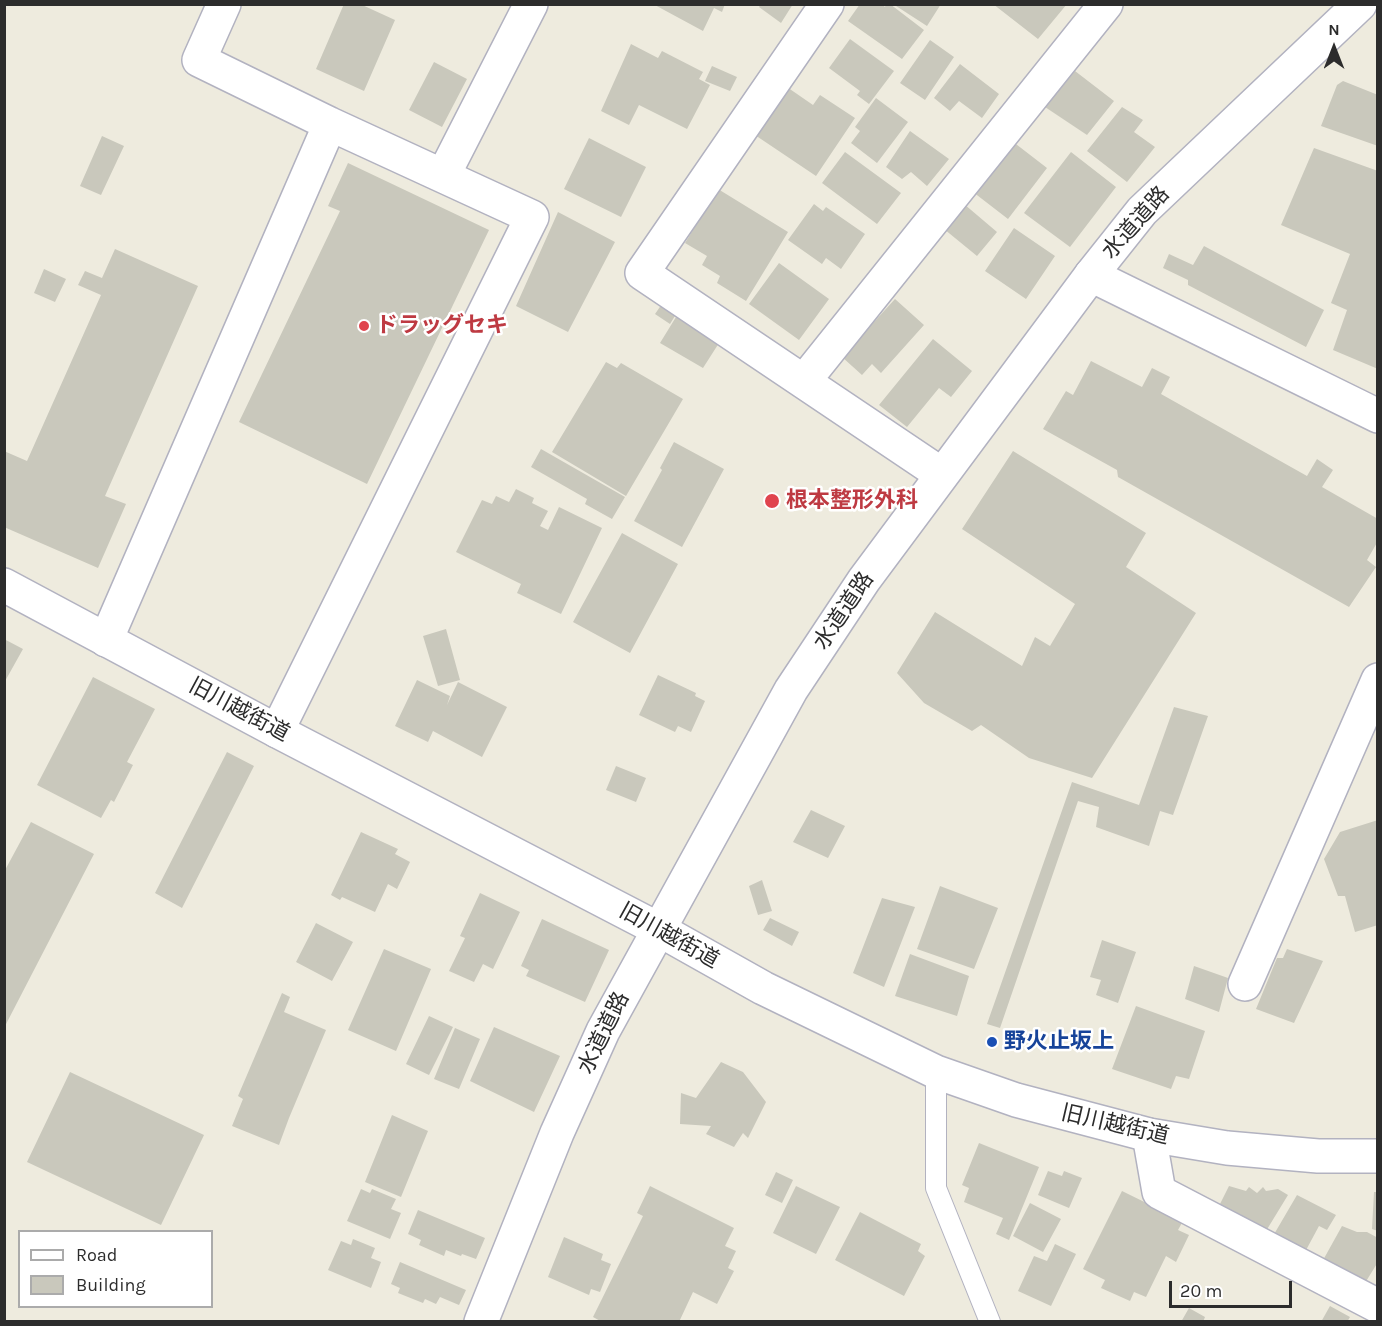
<!DOCTYPE html>
<html>
<head>
<meta charset="utf-8">
<style>
	body { margin:0 }
	#map { position:relative; width:1382px; height:1326px; overflow:hidden; background:#eeebde; font-family:Karla,sans-serif }
	canvas { display:block }
	.frame { position:absolute; inset:0; border:6px solid #2c2c2c; pointer-events:none }
	.legend { position:absolute; left:18px; top:1230px; width:195px; height:78px; box-sizing:border-box; background:#fff; border:2px solid #ababab; margin:0; padding:8px 10px; list-style:none; font-size:18px; color:#2c2c2c }
	.legend li { display:flex; align-items:center; gap:12px; height:30px }
	.legend b { width:30px; border:2px solid #ababab }
	.north { position:absolute; left:1304px; top:18px; width:60px; height:60px; -webkit-text-stroke:4px #fff; paint-order:stroke; rotate:0deg; font-size:16px; font-weight:700; line-height:24px; text-align:center; color:#2c2c2c }
	.north::after { content:''; display:block; margin:auto; width:21px; height:27px; background:#2c2c2c; clip-path:polygon(50% 0,100% 100%,50% 72%,0 100%) }
	.scale { position:absolute; left:1169px; top:1281px; width:123px; height:27px; box-sizing:border-box; border:3px solid #2c2c2c; border-top:0; padding-left:8px; font-size:18px; line-height:21px; white-space:nowrap; color:#2c2c2c; -webkit-text-stroke:4px #fff; paint-order:stroke }
</style>
</head>
<body>
<div id="map">
<canvas width="1382" height="1326"></canvas>
<div class="frame"></div>
<ul class="legend">
<li><b style="height:8px;background:#fff"></b>Road</li>
<li><b style="height:16px;background:#c9c8bc"></b>Building</li>
</ul>
<div class="north">N</div>
<div class="scale">20 m</div>
</div>
<script>
const g = document.querySelector('canvas').getContext('2d');
g.lineJoin = 'round';
function paint(path, color) { g.fillStyle = color; g.fill(path, 'evenodd'); }
const poly = rows => new Path2D(rows.map(r => 'M' + r).join(''));
function trace(path, color, width, dash) { g.strokeStyle = color; g.lineWidth = width; g.lineCap = dash ? 'butt' : 'round'; g.setLineDash(dash || []); g.stroke(path); }
function label(font, color, halo, rows, align = 'center') {
  g.font = font + ' Karla,"Noto Sans JP",sans-serif'; g.lineWidth = 5; g.setLineDash([]); g.textBaseline = 'middle'; g.strokeStyle = halo; g.fillStyle = color; for (const [text, x, y, turn = 0] of rows) {
    g.save(); g.translate(x, y); g.rotate((+turn || 0) * Math.PI / 180); g.textAlign = isNaN(turn) ? turn : align; if (halo) g.strokeText(text, 0, 0); g.fillText(text, 0, 0); g.restore();
  }
}
paint(poly([
	[344,4,360,4,395,20,364,91,316,69],
	[653,4,725,4,722,12,714,8,703,31],
	[761,4,793,4,781,23,759,7],
	[860,4,882,4,885,7,886,4,890,4,924,30,902,59,848,21],
	[893,4,941,4,927,26],
	[993,4,1067,4,1038,39],
	[850,39,894,71,869,104,857,95,860,91,829,68],
	[930,40,954,57,925,100,900,83],
	[631,44,658,58,662,51,703,72,699,79,710,85,687,129,639,105,629,125,601,111],
	[434,62,467,79,442,127,409,110],
	[960,64,999,94,982,118,959,101,950,111,934,98],
	[712,66,737,77,730,91,705,81],
	[1075,71,1114,101,1087,135,1045,107],
	[1343,81,1378,95,1378,146,1321,126,1337,85],
	[784,85,813,105,820,95,855,118,816,176,752,133],
	[876,98,908,122,877,163,851,143,860,131,855,127],
	[1122,107,1143,120,1134,132,1155,147,1127,182,1087,151],
	[910,131,949,159,927,186,911,172,902,179,886,167],
	[102,136,124,146,101,195,80,186],
	[589,138,646,167,621,217,564,189],
	[1012,141,1047,168,1008,219,973,192],
	[1314,148,1378,171,1378,369,1333,350,1347,310,1331,303,1350,254,1281,225],
	[845,152,901,193,877,224,822,183],
	[1071,152,1116,187,1070,247,1024,213],
	[348,163,489,230,367,484,239,422,340,211,328,206],
	[718,189,788,232,746,301,717,283,720,276,702,265,707,256,685,243],
	[814,204,823,211,826,207,865,234,841,269,826,258,822,264,788,240],
	[964,204,997,232,977,256,944,229],
	[558,212,615,242,568,332,516,306],
	[1014,228,1055,256,1026,299,985,271],
	[1204,246,1324,310,1306,347,1188,285,1188,280,1163,268,1169,254,1193,265],
	[115,249,198,286,105,496,126,504,98,568,4,527,4,451,27,461,101,295,78,285,85,271,102,278],
	[779,263,829,299,799,340,749,304],
	[44,269,66,279,55,302,34,293],
	[895,299,924,325,881,373,872,364,862,375,842,357],
	[664,301,678,311,670,324,655,314],
	[676,317,719,343,703,368,660,343],
	[933,339,972,371,951,397,939,388,907,427,879,405],
	[1091,361,1142,387,1152,368,1170,377,1161,394,1307,476,1317,459,1333,470,1322,487,1378,519,1378,541,1367,560,1376,567,1349,607,1118,477,1117,470,1043,429,1066,391,1073,395],
	[606,362,617,368,621,363,683,399,626,496,552,452],
	[674,442,724,469,682,547,634,521,662,470,660,468],
	[541,449,625,497,612,519,585,504,587,499,531,467],
	[1013,451,1146,533,1126,567,1196,613,1092,778,1029,758,981,725,972,731,924,703,897,673,935,612,1022,666,1035,637,1050,646,1075,604,962,529],
	[516,489,534,498,532,503,548,511,540,526,548,530,559,507,602,528,561,614,517,593,521,584,456,552,482,500,492,504,496,496,509,502],
	[622,533,678,564,630,653,573,622],
	[446,629,460,680,438,686,423,636],
	[4,639,23,649,4,683],
	[658,675,696,693,695,696,705,701,691,732,678,726,675,732,639,715],
	[93,677,155,709,127,762,133,765,114,802,111,800,101,818,37,785],
	[417,680,450,696,447,705,458,682,507,707,482,757,433,731,428,742,395,726],
	[1174,707,1208,716,1173,815,1160,811,1149,846,1096,827,1099,807,1078,801,1000,1028,987,1024,1072,782,1139,805],
	[227,752,254,766,182,908,155,893],
	[616,766,646,778,636,802,606,790],
	[811,810,845,826,828,858,793,842],
	[1378,820,1378,925,1355,932,1345,896,1338,896,1324,859,1340,832],
	[31,822,94,854,4,1028,4,872],
	[361,832,398,849,395,854,410,862,397,889,388,884,375,912,342,897,340,900,331,895],
	[762,880,772,911,758,915,749,886],
	[940,886,998,908,974,969,917,949],
	[480,893,520,912,493,969,483,964,474,982,449,971,465,938,460,936],
	[882,898,915,907,884,987,853,973],
	[770,918,799,932,792,946,763,930],
	[542,919,609,950,585,1002,526,976,529,970,521,966],
	[316,923,353,942,332,981,296,962],
	[1102,940,1136,952,1118,1003,1096,995,1101,980,1090,977],
	[384,949,431,969,396,1051,348,1030],
	[1287,949,1323,961,1294,1023,1256,1009,1277,958,1283,958],
	[910,954,969,976,957,1016,895,996],
	[1194,966,1228,978,1219,1012,1185,999],
	[282,993,290,997,284,1012,326,1030,289,1118,279,1145,232,1126,243,1099,238,1096],
	[1136,1006,1205,1031,1189,1079,1176,1076,1171,1089,1112,1069],
	[429,1016,453,1027,429,1075,406,1064],
	[494,1027,560,1056,534,1112,470,1081],
	[455,1028,480,1039,459,1089,434,1079],
	[721,1062,743,1072,766,1102,748,1138,743,1133,734,1147,706,1134,711,1126,680,1124,681,1093,696,1098],
	[70,1072,204,1135,161,1225,27,1162],
	[392,1115,428,1131,401,1197,365,1182],
	[979,1143,1039,1167,1009,1240,996,1234,1003,1218,964,1202,969,1188,962,1185],
	[1048,1171,1062,1176,1064,1171,1082,1178,1069,1208,1038,1195],
	[776,1172,793,1180,782,1203,765,1195],
	[650,1186,734,1228,725,1246,736,1251,728,1268,734,1271,717,1304,693,1292,679,1322,602,1322,593,1317,643,1216,637,1213],
	[796,1186,840,1207,816,1254,773,1233],
	[1229,1186,1246,1191,1249,1187,1257,1193,1263,1187,1266,1191,1278,1189,1288,1195,1266,1231,1219,1206],
	[361,1189,370,1193,372,1189,396,1199,391,1209,401,1213,390,1239,347,1221],
	[1122,1191,1183,1221,1178,1230,1189,1235,1176,1262,1166,1256,1146,1297,1134,1292,1130,1301,1101,1288,1105,1280,1083,1269],
	[1374,1192,1378,1192,1378,1231,1372,1229],
	[1297,1195,1336,1215,1327,1230,1319,1226,1305,1252,1273,1236],
	[1030,1203,1061,1219,1043,1252,1013,1236],
	[418,1210,485,1238,476,1259,462,1254,461,1256,446,1250,444,1256,419,1245,421,1240,408,1234],
	[860,1212,921,1244,918,1251,925,1256,904,1296,835,1260],
	[1342,1226,1357,1232,1367,1232,1378,1238,1378,1262,1365,1283,1322,1262],
	[564,1237,603,1254,601,1260,611,1264,600,1292,591,1289,589,1295,548,1277],
	[353,1239,375,1248,371,1258,381,1262,371,1288,328,1270,341,1241,351,1245],
	[1055,1244,1076,1254,1051,1306,1018,1291,1034,1256,1047,1261],
	[400,1262,466,1290,459,1305,440,1297,436,1304,425,1299,423,1303,398,1293,400,1288,391,1284],
	[1330,1306,1350,1317,1347,1322,1321,1322],
	[1189,1308,1205,1317,1203,1322,1181,1322]
]), '#c9c8bc');
const service = poly([
	[936,1072,936,1188,990,1322]
]);
const minor = poly([
	[224,4,199,60,330,124,532,217,277,731],
	[827,4,642,273,941,474],
	[443,176,531,4],
	[1091,275,1378,416],
	[804,381,1106,4],
	[106,640,330,124],
	[1245,984,1378,680],
	[1149,1135,1159,1192,1378,1306]
]);
const tertiary = poly([
	[481,1322,557,1133,603,1031,791,690,864,580,1091,275,1142,211,1360,4]
]);
const secondary = poly([
	[4,585,277,731,658,929,763,988,936,1072,1016,1100,1149,1135,1227,1148,1318,1156,1378,1156]
]);
trace(service, '#b2b2c0', 22);
trace(minor, '#b2b2c0', 36);
trace(tertiary, '#b2b2c0', 36);
trace(secondary, '#b2b2c0', 36);
trace(service, '#fff', 20);
trace(minor, '#fff', 33);
trace(tertiary, '#fff', 33);
trace(secondary, '#fff', 33);
for (const [x, y, r, color] of [
	[364,326,6,"#e0444e"],
	[772,501,8,"#e0444e"],
	[992,1042,6,"#1a4fb4"]
]) { const dot = new Path2D(); dot.arc(x, y, r, 0, 2 * Math.PI); g.fillStyle = color; g.fill(dot); trace(dot, '#fff', 2); }
label('22px', '#2c2c2c', '#fff', [
	["水道道路",1136,223,-48],
	["水道道路",844,611,-56],
	["旧川越街道",239,710,28],
	["旧川越街道",669,936,29],
	["水道道路",604,1033,-64],
	["旧川越街道",1115,1125,13]
]);
label('bold 22px', '#be3a42', '#fff', [
	["ドラッグセキ",376,326],
	["根本整形外科",786,501]
], 'left');
label('bold 22px', '#164399', '#fff', [
	["野火止坂上",1004,1042]
], 'left');
</script>
</body>
</html>
